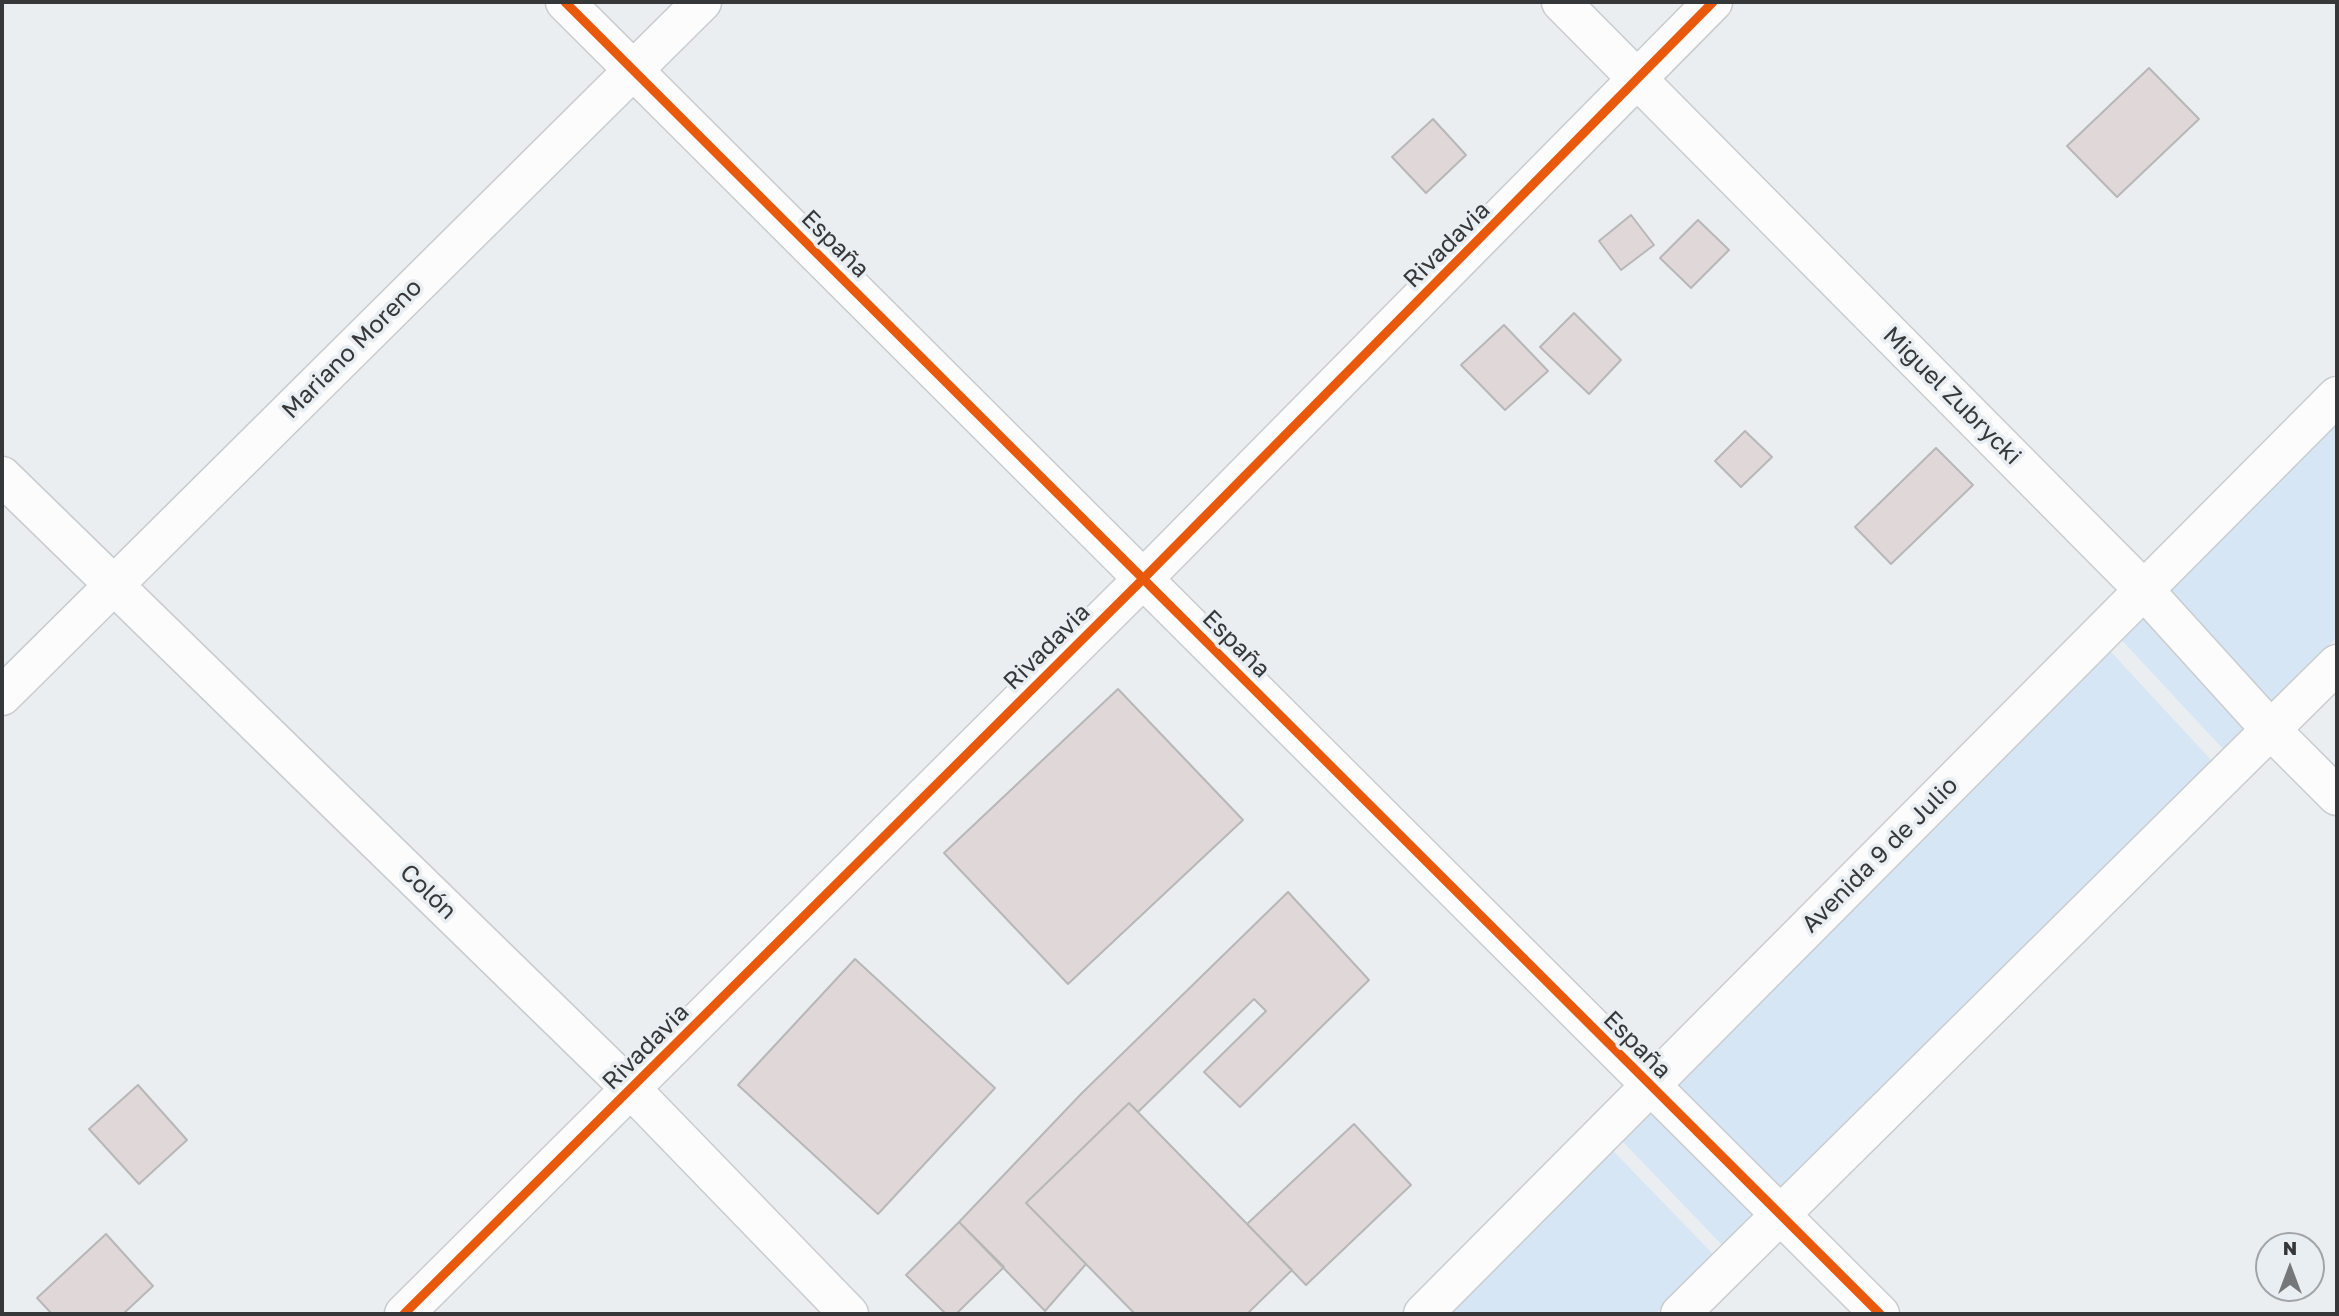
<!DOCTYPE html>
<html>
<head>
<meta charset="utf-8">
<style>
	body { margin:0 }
	#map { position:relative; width:2339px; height:1316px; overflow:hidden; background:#ebeef1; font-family:"Golos Text",sans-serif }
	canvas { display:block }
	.frame { position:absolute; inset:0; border:4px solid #353739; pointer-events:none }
	.north { position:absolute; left:2255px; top:1232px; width:70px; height:70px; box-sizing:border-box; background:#e9eef3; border:2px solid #a1a5a9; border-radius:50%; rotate:0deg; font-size:19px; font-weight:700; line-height:28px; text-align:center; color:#353739 }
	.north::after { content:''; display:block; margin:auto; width:24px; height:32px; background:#757779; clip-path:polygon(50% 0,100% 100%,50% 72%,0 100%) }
</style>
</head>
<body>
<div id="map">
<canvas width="2339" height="1316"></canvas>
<div class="frame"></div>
<div class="north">N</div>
</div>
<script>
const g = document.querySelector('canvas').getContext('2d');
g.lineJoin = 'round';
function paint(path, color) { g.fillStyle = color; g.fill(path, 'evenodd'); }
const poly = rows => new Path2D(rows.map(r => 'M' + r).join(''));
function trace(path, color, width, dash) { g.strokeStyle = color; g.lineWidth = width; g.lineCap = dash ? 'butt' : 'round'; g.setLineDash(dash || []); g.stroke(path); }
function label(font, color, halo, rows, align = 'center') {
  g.font = font + ' "Golos Text",sans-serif'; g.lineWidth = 7; g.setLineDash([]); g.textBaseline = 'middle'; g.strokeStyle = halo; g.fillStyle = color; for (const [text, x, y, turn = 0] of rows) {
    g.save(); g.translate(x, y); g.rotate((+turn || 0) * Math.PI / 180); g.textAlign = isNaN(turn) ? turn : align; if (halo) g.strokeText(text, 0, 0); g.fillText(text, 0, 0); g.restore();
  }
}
paint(poly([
	[2337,391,2337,637,2224,750,2101,618],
	[2088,627,2213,762,1723,1246,1600,1118],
	[1592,1129,1714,1255,1655,1314,1407,1314]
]), '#d6e6f5');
const building = poly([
	[2149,68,2199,119,2117,197,2067,146,2149,68],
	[1433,119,1466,155,1426,193,1392,157,1433,119],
	[1631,215,1654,245,1621,270,1599,241,1631,215],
	[1698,220,1729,250,1691,288,1660,258,1698,220],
	[1574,313,1621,360,1589,394,1540,347,1574,313],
	[1504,325,1548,371,1505,410,1461,365,1504,325],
	[1745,431,1772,457,1741,487,1715,461,1745,431],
	[1936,448,1973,485,1891,564,1855,527,1936,448],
	[1118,689,1243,820,1068,984,944,853,1118,689],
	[1288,892,1369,980,1240,1107,1204,1072,1266,1011,1254,999,1138,1112,1129,1103,1026,1203,1086,1264,1045,1311,959,1222,1082,1093,1288,892],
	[855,959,995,1088,878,1214,738,1085,855,959],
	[138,1085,187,1140,139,1184,89,1129,138,1085],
	[1129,1103,1292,1270,1247,1314,1135,1314,1026,1203,1129,1103],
	[1354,1124,1411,1185,1306,1285,1247,1224,1354,1124],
	[959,1222,1004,1267,956,1314,946,1314,906,1275,959,1222],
	[106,1234,153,1286,123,1314,52,1314,37,1298,106,1234]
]);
paint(building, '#e0d7d8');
trace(building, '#b7b7b8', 2);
const minor = poly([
	[565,2,1880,1314],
	[1561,2,2144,590,2271,730,2337,796],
	[2,476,631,1089,849,1314],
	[2,696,702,2],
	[404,1314,1143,579,1713,2]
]);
const secondary = poly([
	[1423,1314,2337,396],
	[1680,1314,2337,664]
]);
trace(minor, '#c9ccce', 41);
trace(secondary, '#c9ccce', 41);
trace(minor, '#fcfcfd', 38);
trace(secondary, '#fcfcfd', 38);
trace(poly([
	[565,2,1880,1314],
	[404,1314,1143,579,1713,2]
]), '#e8590c', 9);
label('24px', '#353739', '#e9eef3', [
	["España",835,244,45],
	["Rivadavia",1447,245,-45],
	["Mariano Moreno",352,349,-45],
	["Miguel Zubrycki",1952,396,45],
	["España",1236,644,45],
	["Rivadavia",1047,647,-45],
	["Avenida 9 de Julio",1880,855,-45],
	["Colón",428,892,44],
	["España",1637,1045,45],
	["Rivadavia",646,1047,-45]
]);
</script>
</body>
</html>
